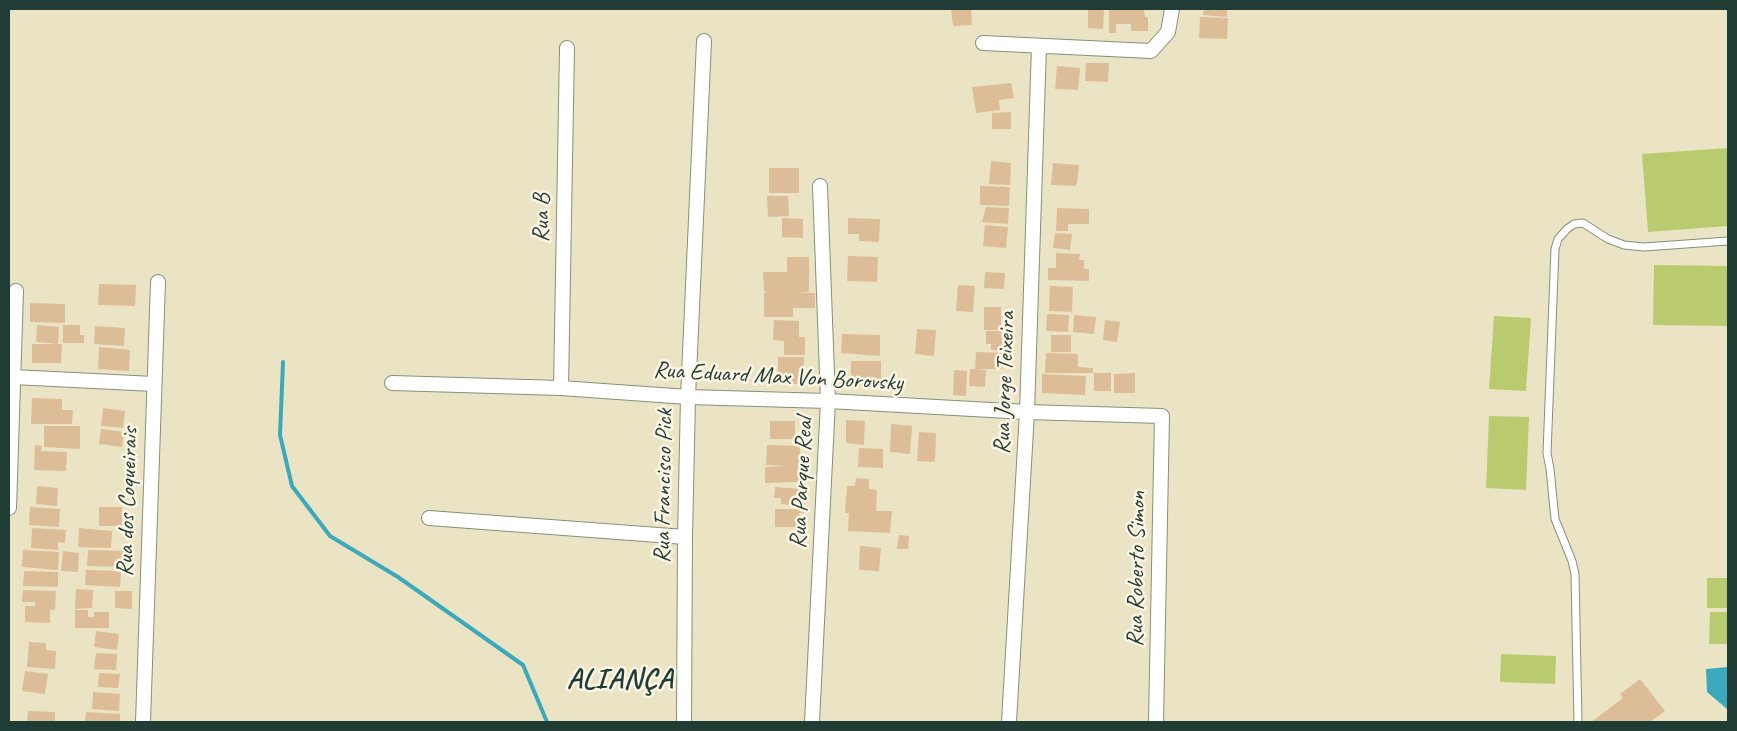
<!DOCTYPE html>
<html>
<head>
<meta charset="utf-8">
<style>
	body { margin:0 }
	#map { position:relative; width:1737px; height:731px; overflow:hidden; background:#ebe4c4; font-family:Caveat,sans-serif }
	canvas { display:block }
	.frame { position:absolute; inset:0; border:10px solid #1f3d34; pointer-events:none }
</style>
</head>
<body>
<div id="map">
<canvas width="1737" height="731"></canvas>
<div class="frame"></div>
</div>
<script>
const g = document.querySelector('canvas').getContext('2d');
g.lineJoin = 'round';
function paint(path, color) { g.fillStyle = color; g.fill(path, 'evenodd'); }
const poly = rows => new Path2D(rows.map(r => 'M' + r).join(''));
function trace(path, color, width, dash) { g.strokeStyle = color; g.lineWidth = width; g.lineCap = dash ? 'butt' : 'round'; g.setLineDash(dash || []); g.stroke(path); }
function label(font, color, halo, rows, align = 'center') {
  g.font = font + ' Caveat,sans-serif'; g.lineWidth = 5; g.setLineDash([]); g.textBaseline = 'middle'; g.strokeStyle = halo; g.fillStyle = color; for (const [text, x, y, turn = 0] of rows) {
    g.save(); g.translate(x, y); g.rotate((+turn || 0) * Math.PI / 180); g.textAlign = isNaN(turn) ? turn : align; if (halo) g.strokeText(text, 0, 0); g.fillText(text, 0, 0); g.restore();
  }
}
paint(poly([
	[1728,148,1728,226,1648,232,1642,154],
	[1654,265,1728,266,1728,326,1653,325],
	[1494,316,1531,318,1526,391,1489,389],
	[1489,416,1529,417,1526,490,1486,488],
	[1707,578,1728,578,1728,608,1707,608],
	[1710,612,1728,612,1728,644,1709,644],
	[1501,654,1556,656,1555,684,1500,682]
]), '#b9cb6e');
paint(poly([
	[1728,667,1728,709,1727,709,1707,692,1706,669]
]), '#3ca9bb');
trace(poly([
	[283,362,280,435,292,486,330,536,398,577,523,665,547,722]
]), '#3ca9bb', 4);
paint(poly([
	[951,9,971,9,972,25,953,26],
	[1088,9,1104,9,1103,29,1088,28],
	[1109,9,1144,10,1145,17,1148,17,1148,31,1131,31,1131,24,1116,24,1116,33,1109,33],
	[1204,9,1227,9,1227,17,1203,15],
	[1200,17,1228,18,1227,39,1199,38],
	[1086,63,1109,63,1108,82,1085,81],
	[1057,66,1080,68,1078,90,1055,89],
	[1011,83,1014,98,999,100,1000,110,976,113,972,87],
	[1011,112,1011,129,992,129,992,113],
	[991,161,1011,163,1010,185,989,184],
	[1053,163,1079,165,1077,184,1075,186,1051,185],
	[769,168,799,168,799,193,769,193],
	[980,186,1010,187,1009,206,980,205],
	[767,196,788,196,789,216,768,217],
	[986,207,1009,208,1008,224,982,222],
	[1057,208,1089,209,1089,224,1068,224,1068,231,1056,231],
	[782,218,803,219,803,238,782,237],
	[848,218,880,219,879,242,859,241,859,234,848,234],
	[985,225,1008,227,1006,248,983,246],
	[1055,233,1072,234,1070,250,1053,248],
	[1056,253,1080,254,1079,260,1084,260,1084,269,1089,269,1089,281,1048,280,1048,268,1056,268],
	[848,256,878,257,877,282,847,281],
	[787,257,809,257,809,292,796,293,815,293,815,308,793,308,793,317,764,317,764,293,767,293,764,291,763,272,787,272],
	[985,272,1005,273,1004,289,984,288],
	[99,284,136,285,135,306,98,305],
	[958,285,975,286,973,312,956,311],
	[1050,286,1073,287,1072,312,1049,311],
	[30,303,65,304,65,323,30,322],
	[984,307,1001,307,1001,330,984,330],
	[1047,314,1069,315,1068,332,1046,331],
	[1074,315,1096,317,1094,334,1073,332],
	[774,320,799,321,799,337,805,337,805,355,784,355,784,341,773,340],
	[1105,320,1120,322,1117,342,1103,340],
	[37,325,59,327,58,344,36,342],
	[63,325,80,325,80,335,84,335,84,343,63,343],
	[95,326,125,328,124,346,94,344],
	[917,329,936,330,934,356,915,354],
	[986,331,1003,331,1002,351,991,350,991,344,986,344],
	[842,334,880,335,880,356,841,353],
	[1051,335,1071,335,1071,352,1051,352],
	[32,344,62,344,61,363,32,363],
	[99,347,130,350,129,371,98,369],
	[976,352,1003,353,1002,369,977,369,986,370,985,387,969,386,970,369,975,369],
	[1046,353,1078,354,1078,367,1093,368,1093,373,1045,373],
	[778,357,804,357,804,384,778,384],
	[851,361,881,361,881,385,851,385],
	[954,370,967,371,966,396,953,395],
	[1094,373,1111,373,1111,391,1094,391],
	[1135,373,1135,393,1114,393,1114,374],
	[1042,374,1086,376,1085,395,1042,393],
	[32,398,62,399,62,410,73,410,72,424,31,424],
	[103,408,125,411,123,428,101,426],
	[846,420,865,421,864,445,846,443],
	[770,421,795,421,795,439,770,439],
	[891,424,912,426,910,454,890,452],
	[44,426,80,426,80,449,44,447],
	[101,429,124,432,122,447,99,444],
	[919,432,936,433,935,462,917,461],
	[35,445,42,446,41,451,67,452,66,471,34,470],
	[767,445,800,446,799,482,765,483,765,467,788,466,766,465],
	[859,448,883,449,883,468,858,467],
	[856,478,869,479,869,489,877,490,876,511,892,511,890,533,848,531,849,513,845,513,847,486,855,486],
	[37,486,58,488,57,506,36,504],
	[775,487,799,489,798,506,781,504,781,498,774,498],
	[799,496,805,496,805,506,808,506,808,513,799,513,799,527,775,527,775,509,799,509],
	[30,507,60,509,59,527,29,525],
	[99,507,122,507,122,526,99,526],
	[32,528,66,530,65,543,58,542,58,550,31,548],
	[79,528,112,531,111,548,78,547],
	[899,535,909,536,908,549,897,549],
	[860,546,881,548,879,571,859,570],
	[23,550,59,552,58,570,22,567],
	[88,550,126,551,126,567,87,566],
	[63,551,79,553,78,572,61,571],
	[86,570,121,571,120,587,85,585],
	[24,571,58,572,58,587,23,586],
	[76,589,93,590,92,608,75,609],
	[23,590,56,591,55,610,50,610,50,623,25,622,25,606,35,606,35,602,22,602],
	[115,591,132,591,132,609,115,608],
	[75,610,88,610,88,617,94,617,94,612,109,612,109,628,75,628],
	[96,631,119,634,117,650,94,647],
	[29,642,46,643,46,650,56,651,55,669,27,667],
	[96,653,117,654,116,670,94,669],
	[25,671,48,674,45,694,22,691],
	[99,673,120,674,118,688,98,687],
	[1640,679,1665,711,1650,722,1591,722,1623,698,1620,694],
	[93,692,120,694,119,711,92,709],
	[28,711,55,712,55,722,27,722],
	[86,712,120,714,120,722,85,722]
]), '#dcbd97');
const service = poly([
	[1578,722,1575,574,1572,561,1555,519,1550,469,1547,453,1555,249,1558,239,1567,229,1574,224,1583,223,1608,239,1624,245,1644,247,1728,241]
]);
const minor = poly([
	[983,43,1151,51,1168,32,1172,9],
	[13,377,154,384],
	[392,383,561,388,688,397,828,401,1027,412,1162,416,1156,722],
	[561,388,567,48],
	[9,508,16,291],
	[429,518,685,537],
	[143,722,158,282],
	[684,722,685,537,688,397,704,41],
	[812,722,828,401,820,186],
	[1009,722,1027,412,1039,46]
]);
trace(service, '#85907c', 9);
trace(minor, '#85907c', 16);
trace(service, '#fff', 7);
trace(minor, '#fff', 14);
label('24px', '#1f3d34', '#fcf5e5', [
	["Rua B",542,218,-89],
	["Rua Eduard Max Von Borovsky",778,377,3],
	["Rua Jorge Teixeira",1005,383,-88],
	["Rua Parque Real",802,483,-87],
	["Rua Francisco Pick",664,486,-89],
	["Rua dos Coqueirais",128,502,-88],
	["Rua Roberto Simon",1137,569,-89]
]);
g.letterSpacing = '1px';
label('bold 29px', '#1f3d34', '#fcf5e5', [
	["ALIANÇA",620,680]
]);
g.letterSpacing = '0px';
</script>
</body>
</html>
